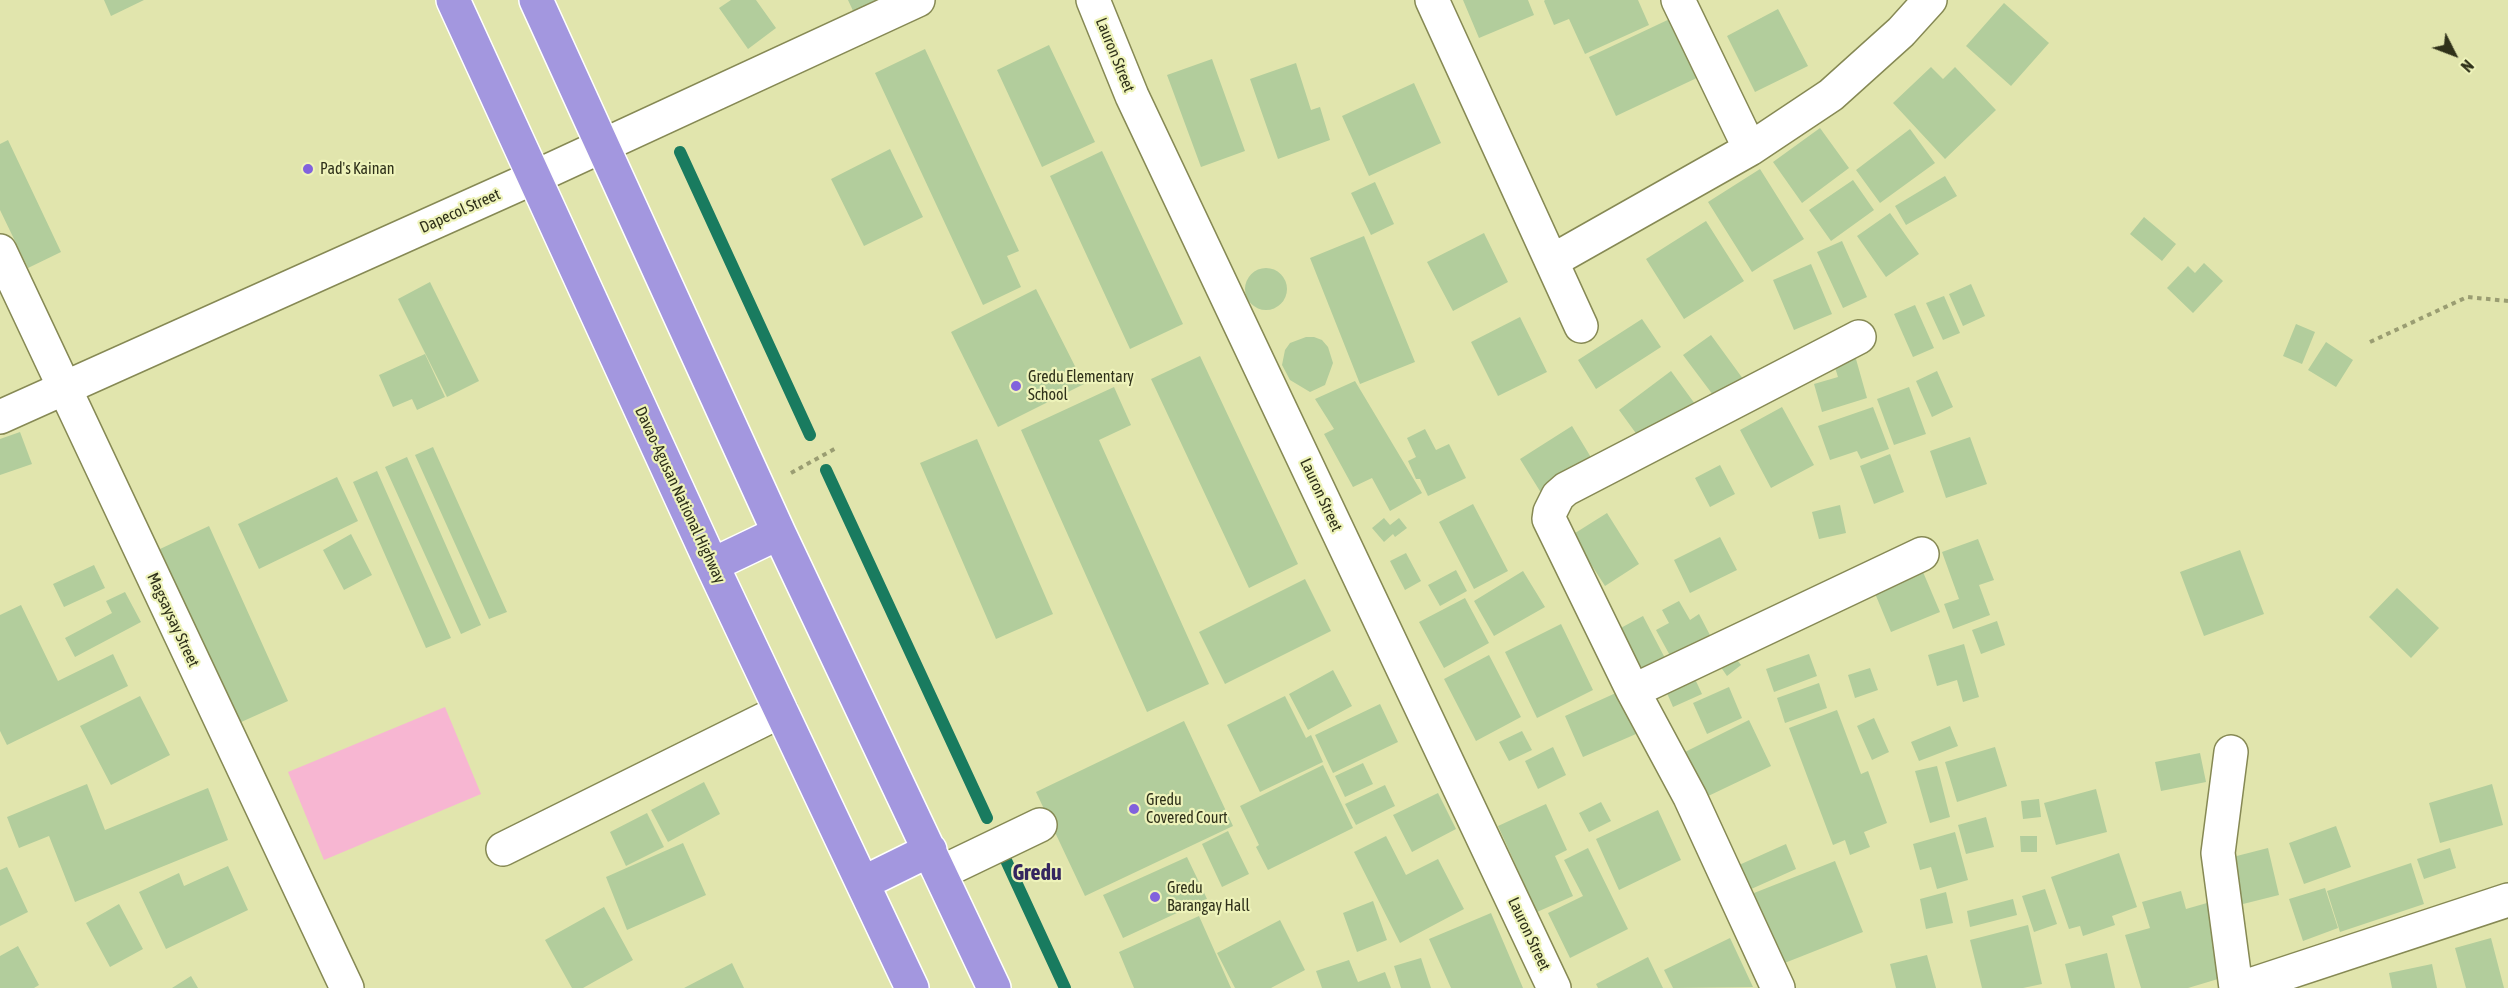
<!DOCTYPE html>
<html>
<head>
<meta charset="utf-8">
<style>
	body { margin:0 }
	#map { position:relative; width:2508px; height:988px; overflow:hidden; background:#e1e5ad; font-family:"Asap Condensed",sans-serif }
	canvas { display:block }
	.north { position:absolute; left:2424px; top:24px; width:60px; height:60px; -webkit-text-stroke:4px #eef3ba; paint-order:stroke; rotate:132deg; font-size:16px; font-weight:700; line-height:24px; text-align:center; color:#2f311a }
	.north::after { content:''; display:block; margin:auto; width:21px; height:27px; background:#2f311a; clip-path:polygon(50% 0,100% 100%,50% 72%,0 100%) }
</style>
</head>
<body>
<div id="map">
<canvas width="2508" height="988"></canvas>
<div class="north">N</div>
</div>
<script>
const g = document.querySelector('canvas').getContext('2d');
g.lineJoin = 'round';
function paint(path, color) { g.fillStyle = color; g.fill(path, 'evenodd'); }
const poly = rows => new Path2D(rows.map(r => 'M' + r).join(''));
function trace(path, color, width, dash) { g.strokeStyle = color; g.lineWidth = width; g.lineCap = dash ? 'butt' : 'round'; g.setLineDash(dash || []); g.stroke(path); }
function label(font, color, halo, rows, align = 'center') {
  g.font = font + ' "Asap Condensed",sans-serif'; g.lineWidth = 4.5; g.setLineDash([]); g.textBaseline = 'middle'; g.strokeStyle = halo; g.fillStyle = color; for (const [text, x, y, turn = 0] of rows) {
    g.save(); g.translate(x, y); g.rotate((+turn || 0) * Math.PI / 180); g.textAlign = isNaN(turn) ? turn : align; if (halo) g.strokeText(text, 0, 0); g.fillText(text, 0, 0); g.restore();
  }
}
paint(poly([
	[445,707,481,794,324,860,288,772]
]), '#f7b6d2');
trace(poly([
	[680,152,810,435],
	[826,470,987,818],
	[1004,856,1065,988]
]), '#197b5f', 12);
paint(poly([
	[104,0,144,0,111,16],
	[731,0,756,0,776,28,748,49,719,8],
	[848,0,889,0,855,15],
	[1463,0,1528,0,1534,15,1479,38],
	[1545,0,1638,0,1649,25,1585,54,1569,19,1554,25,1544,1],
	[2004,3,2049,43,2011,86,1966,46],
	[1778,9,1808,66,1755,92,1727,36],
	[1674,17,1701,76,1616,116,1589,57],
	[1049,45,1095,142,1042,167,997,70],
	[925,49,1019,251,1007,256,1021,287,983,305,875,73],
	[1212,59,1245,151,1201,167,1167,75],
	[1296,63,1311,110,1320,107,1330,140,1278,159,1250,79],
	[1931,67,1943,79,1955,67,1996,110,1945,159,1893,103],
	[1414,83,1441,143,1369,176,1342,116],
	[1820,128,1849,168,1802,203,1773,162],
	[1910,129,1935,163,1880,203,1856,170],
	[8,140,61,252,28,268,0,210,0,144],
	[890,149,923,217,864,246,831,179],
	[1102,151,1183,324,1130,349,1050,176],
	[1760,169,1804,239,1752,272,1708,202],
	[1945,176,1957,196,1906,225,1895,206],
	[1853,180,1874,210,1831,241,1809,210],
	[1375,182,1394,224,1371,235,1351,193],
	[1890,213,1919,254,1886,277,1857,236],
	[2144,217,2176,244,2162,261,2130,234],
	[1706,221,1744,281,1684,319,1646,259],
	[1484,233,1508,282,1453,311,1427,262],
	[1364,236,1415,362,1360,384,1310,258],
	[1842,241,1867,297,1843,308,1817,252],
	[2204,263,2223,281,2193,313,2167,288,2188,266,2195,273],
	[1811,264,1832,314,1794,330,1773,280],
	'1245 289a21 21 0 1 1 42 0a21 21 0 1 1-42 0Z',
	[430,282,479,381,447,397,398,299],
	[1971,284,1985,316,1963,326,1949,294],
	[1036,289,1084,384,998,427,951,332],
	[1944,296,1960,333,1943,340,1926,303],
	[1915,305,1934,348,1913,357,1894,314],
	[1520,317,1547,372,1498,396,1471,342],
	[1642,319,1661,347,1596,389,1578,360],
	[2296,324,2315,332,2302,364,2283,356],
	[1711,335,1746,383,1719,403,1683,355],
	[1306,337,1314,337,1322,340,1328,347,1333,363,1325,385,1310,392,1290,380,1282,365,1285,350,1290,343],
	[2326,342,2353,360,2336,387,2308,370],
	[1854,352,1867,398,1822,412,1814,384,1838,377,1832,358],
	[425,354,445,397,417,410,412,399,393,407,379,375],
	[1200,356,1298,564,1249,588,1151,379],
	[1671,371,1695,404,1643,443,1619,410],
	[1937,371,1953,407,1932,417,1916,381],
	[1355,381,1422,493,1390,511,1372,478,1353,487,1324,434,1334,429,1315,399],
	[1114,387,1131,425,1099,440,1209,684,1147,712,1021,430],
	[1909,387,1926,434,1894,445,1877,399],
	[1782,407,1814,465,1771,488,1740,430],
	[1873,407,1889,449,1861,459,1857,451,1830,460,1818,426],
	[1572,426,1595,464,1543,496,1520,459],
	[1425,429,1436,450,1449,444,1466,478,1428,496,1420,479,1416,479,1408,461,1416,457,1407,438],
	[20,432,32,464,0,475,0,439],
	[1970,437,1987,484,1946,498,1930,451],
	[977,439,1053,614,996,639,920,463],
	[433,447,507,612,489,619,415,455],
	[1890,454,1904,492,1874,504,1860,466],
	[407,457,481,625,461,634,385,467],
	[1720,465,1735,494,1710,507,1695,478],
	[377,471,451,638,426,648,353,482],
	[337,477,358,521,259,569,238,524],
	[1473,504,1508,571,1474,589,1439,522],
	[1840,505,1846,533,1819,539,1812,512],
	[1607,513,1639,564,1605,586,1572,535],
	[1384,518,1390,525,1399,518,1407,528,1395,537,1393,534,1384,542,1372,528],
	[209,526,288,701,239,723,160,549],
	[351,534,372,575,344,590,323,550],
	[1720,537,1737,570,1690,593,1674,560],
	[1978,539,1994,580,1979,585,1990,615,1953,629,1944,604,1959,599,1942,552],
	[2240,550,2264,614,2204,636,2180,572],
	[1406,553,1421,581,1405,590,1390,561],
	[94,565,105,588,64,607,53,584],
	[1456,570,1467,591,1440,606,1428,585],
	[1523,571,1545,607,1494,636,1474,601],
	[1923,572,1940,612,1891,632,1874,591],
	[1305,579,1331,631,1225,684,1199,632],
	[2397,588,2439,628,2411,658,2369,617],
	[125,592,141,622,75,657,65,638,112,613,106,601],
	[1465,598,1489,643,1444,668,1419,622],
	[1679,601,1690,620,1699,614,1712,639,1673,661,1656,630,1669,623,1662,610],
	[21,605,58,681,113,654,128,686,7,745,0,731,0,615],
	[1643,616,1667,662,1641,676,1617,630],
	[1997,621,2005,645,1981,654,1972,630],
	[1561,624,1593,690,1537,718,1505,652],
	[1964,644,1979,697,1963,702,1957,680,1937,686,1928,655],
	[1732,653,1741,665,1727,676,1718,663],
	[1809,654,1817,676,1774,692,1766,669],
	[1489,655,1521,717,1476,741,1444,679],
	[1689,666,1702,694,1673,707,1661,679],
	[1870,668,1878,690,1855,698,1848,675],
	[1333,670,1352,706,1308,730,1289,694],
	[1819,683,1827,708,1785,723,1777,698],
	[1729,687,1742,718,1707,734,1693,703],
	[1618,692,1636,734,1583,757,1565,716],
	[140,696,170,755,111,785,80,726],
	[1285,696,1306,738,1311,735,1323,762,1260,792,1227,725],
	[1380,704,1398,742,1333,773,1315,735],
	[1837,710,1861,774,1868,771,1887,823,1864,832,1870,847,1850,855,1845,840,1833,845,1789,728],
	[1874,718,1889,752,1872,760,1857,726],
	[1749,720,1771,766,1702,799,1681,754],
	[1184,721,1233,826,1085,896,1036,792],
	[1950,726,1958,746,1919,761,1911,742],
	[1522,731,1532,750,1509,761,1499,742],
	[1553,747,1566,775,1538,789,1525,761],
	[1995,747,2007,786,1957,802,1945,762],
	[2200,753,2206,782,2161,791,2155,762],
	[1363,763,1373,784,1345,797,1335,776],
	[1323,765,1353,828,1268,870,1256,847,1259,845,1240,806],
	[1937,766,1950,817,1930,823,1915,771],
	[704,782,720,814,668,842,651,810],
	[87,784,105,830,208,788,228,840,75,902,49,836,19,848,7,817],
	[2492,784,2503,825,2440,843,2429,803],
	[1385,785,1395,806,1356,825,1345,804],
	[2096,789,2107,832,2056,845,2044,803],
	[1438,793,1456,829,1412,852,1393,815],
	[2039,799,2041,817,2023,819,2021,801],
	[1601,802,1611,821,1589,832,1579,813],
	[1546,804,1567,850,1555,856,1573,896,1537,912,1498,826],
	[1658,810,1681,860,1619,890,1596,839],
	[647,813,664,847,626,866,610,832],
	[1986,817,1994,847,1966,854,1958,825],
	[2336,826,2351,867,2304,884,2289,843],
	[1228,831,1249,874,1222,887,1202,844],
	[1955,832,1968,880,1937,889,1931,867,1920,870,1913,844],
	[1386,836,1406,875,1438,859,1464,909,1400,943,1354,852],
	[2020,836,2037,836,2037,852,2021,852],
	[683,843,706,895,627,930,606,877],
	[1786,844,1796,869,1749,890,1739,865],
	[1588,848,1628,929,1570,958,1548,913,1583,896,1564,860],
	[2268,848,2279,895,2235,906,2225,859],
	[2450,848,2456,868,2424,879,2417,859],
	[2119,853,2137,907,2112,916,2115,925,2083,936,2080,926,2069,929,2051,877],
	[1187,857,1207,899,1123,938,1103,895],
	[1835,861,1863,932,1777,966,1749,895],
	[2411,863,2424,904,2340,932,2327,891],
	[228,866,248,910,166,949,139,892,179,873,184,886],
	[7,867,28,912,0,926,0,870],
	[2325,888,2338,928,2303,941,2289,899],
	[2045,889,2057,924,2034,932,2022,896],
	[2181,891,2186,909,2207,903,2228,976,2188,988,2141,988,2125,935,2150,928,2142,902],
	[1946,892,1953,923,1926,929,1920,899],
	[2013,899,2017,915,1970,927,1967,911],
	[1373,901,1387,940,1357,952,1343,913],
	[119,904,143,949,110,967,86,923],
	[604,907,633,960,583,988,572,988,545,940],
	[1491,913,1523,988,1451,988,1429,939],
	[1199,916,1231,988,1134,988,1119,952],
	[1280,920,1305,970,1271,988,1235,988,1217,953],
	[2028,925,2042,984,2023,988,1982,988,1970,940],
	[1730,938,1753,987,1673,988,1664,970],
	[2491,938,2504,988,2466,988,2455,948],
	[18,946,39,985,34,988,0,988,0,956],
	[2107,953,2115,988,2071,988,2065,964],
	[1927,955,1936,988,1896,988,1890,964],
	[1648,957,1663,988,1598,988,1596,984],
	[1421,958,1431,988,1401,988,1394,966],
	[1349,960,1358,982,1385,972,1391,988,1322,988,1316,971],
	[732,963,744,988,684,988],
	[2432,964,2437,988,2392,988,2389,973],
	[191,976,198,988,172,988]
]), '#b2cd9c');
const minor = poly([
	[1093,0,1132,96,1554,988],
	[1432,0,1581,326],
	[1678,0,1750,149],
	[0,251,347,988],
	[1552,261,1750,149,1831,95,1901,32,1930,0],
	[0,417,535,177,918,0],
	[1633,691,1922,554],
	[2231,752,2218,853,2236,988],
	[503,849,781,711],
	[940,873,1040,825],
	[1778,988,1690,797,1633,691,1549,519,1550,512,1558,496,1566,489,1859,337],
	[2241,988,2508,900]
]);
const highway = poly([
	[453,0,712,565,912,988],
	[536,0,779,533,994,988],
	[712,565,779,533],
	[863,883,930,850]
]);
trace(minor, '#868954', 36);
trace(highway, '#fff', 36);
trace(poly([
	[2370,342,2467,297,2508,301],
	[791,473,838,447]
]), '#9a9d72', 4, [4.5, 4.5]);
trace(minor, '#fff', 33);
trace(highway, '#a397df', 33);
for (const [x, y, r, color] of [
	[308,169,6,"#8162dd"],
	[1016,386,6,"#8162dd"],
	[1134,809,6,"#8162dd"],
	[1155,897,6,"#8162dd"]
]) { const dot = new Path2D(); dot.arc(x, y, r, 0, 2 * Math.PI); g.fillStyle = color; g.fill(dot); trace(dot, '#eef3ba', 2); }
label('16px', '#2f311a', '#eef3ba', [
	["Lauron Street",1115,55,68],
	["Dapecol Street",460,211,-24],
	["Davao-Agusan National Highway",680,495,65],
	["Lauron Street",1321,495,65],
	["Magsaysay Street",173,620,65],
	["Lauron Street",1529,934,65]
]);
label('16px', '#2f311a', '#eef3ba', [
	["Pad's Kainan",320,169],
	["Gredu Elementary",1028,377],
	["School",1028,395],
	["Gredu",1146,800],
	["Covered Court",1146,818],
	["Gredu",1167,888],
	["Barangay Hall",1167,906]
], 'left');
label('bold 22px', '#34255f', '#eef3ba', [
	["Gredu",1037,873]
]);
</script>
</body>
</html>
